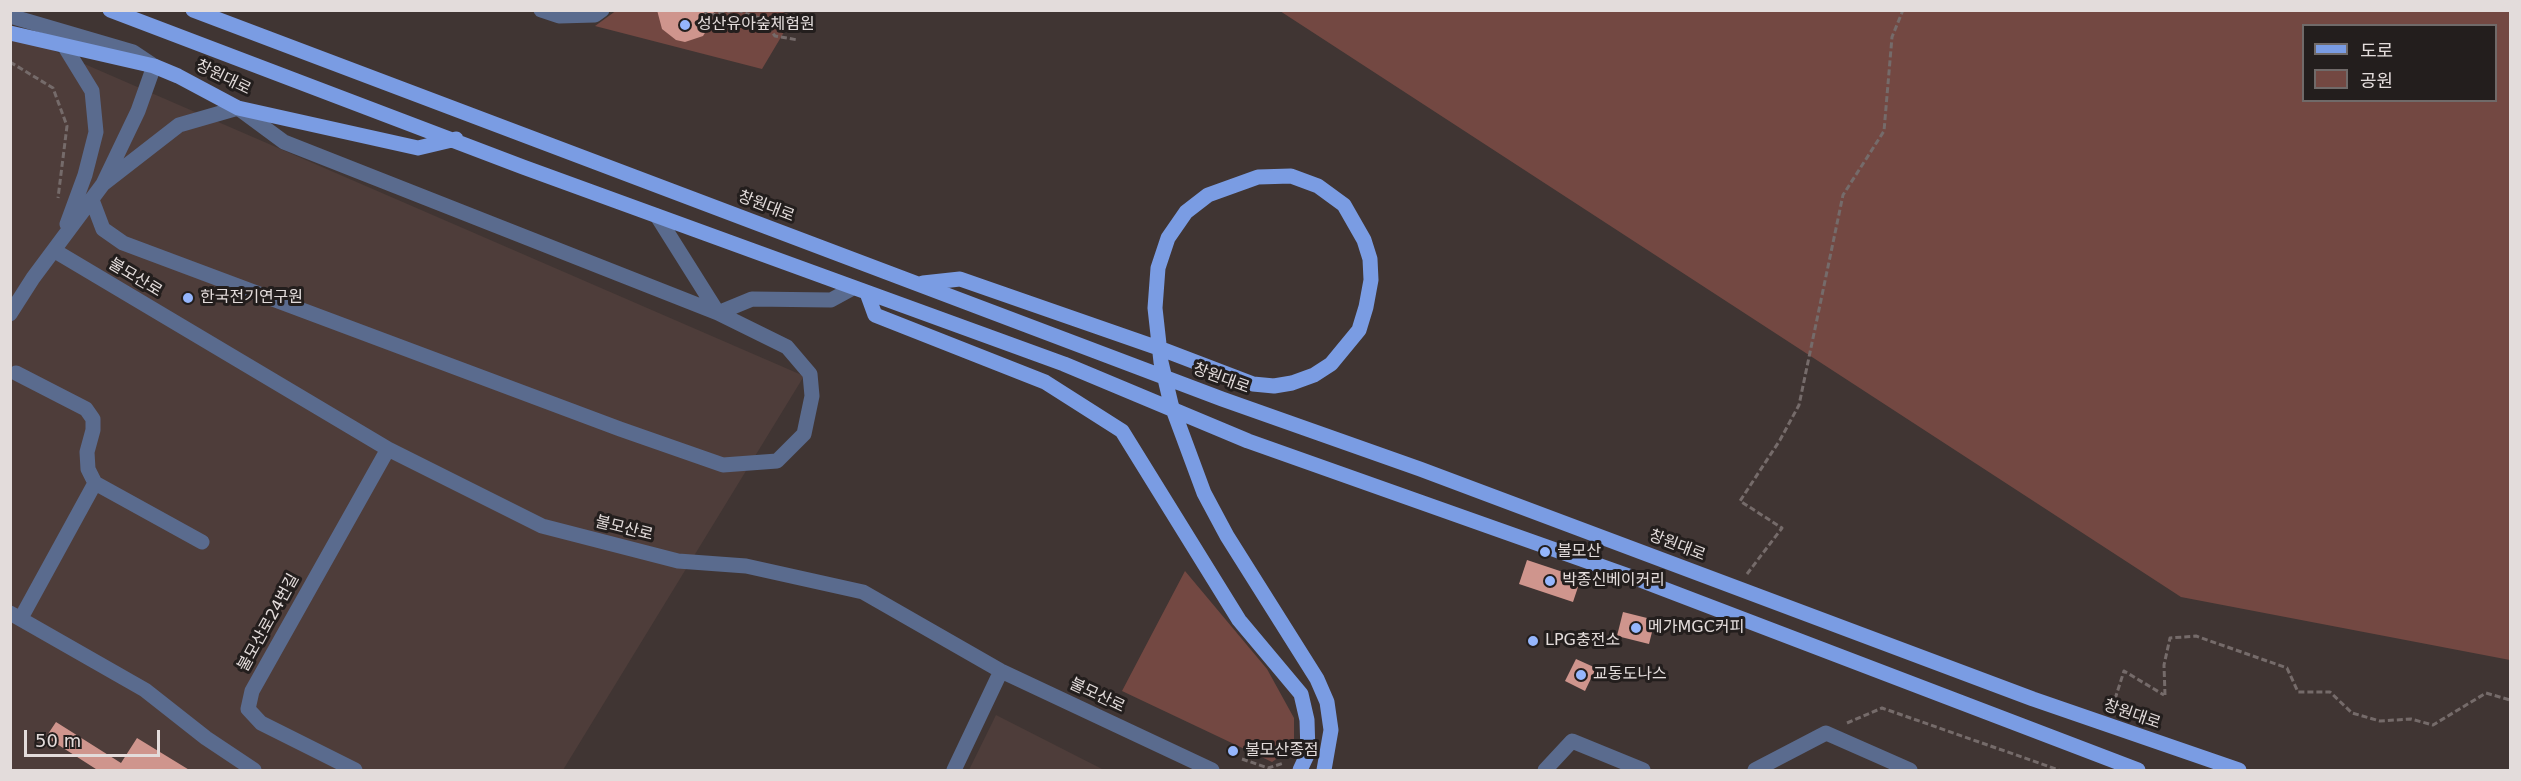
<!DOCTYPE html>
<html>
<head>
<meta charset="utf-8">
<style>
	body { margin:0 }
	#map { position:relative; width:2521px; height:781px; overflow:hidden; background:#403533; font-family:"DejaVu Sans","Noto Sans KR",sans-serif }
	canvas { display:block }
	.frame { position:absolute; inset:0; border:12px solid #e3dcdb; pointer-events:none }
	.legend { position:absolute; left:2302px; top:24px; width:195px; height:78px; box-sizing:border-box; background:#231e1d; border:2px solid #706a69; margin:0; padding:8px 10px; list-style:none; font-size:18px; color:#e3dcdb }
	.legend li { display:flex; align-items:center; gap:12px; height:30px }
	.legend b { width:30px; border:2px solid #706a69 }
	.scale { position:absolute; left:24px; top:730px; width:136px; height:27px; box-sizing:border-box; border:3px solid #e3dcdb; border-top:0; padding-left:8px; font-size:18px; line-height:21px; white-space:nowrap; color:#e3dcdb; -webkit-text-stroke:4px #231e1d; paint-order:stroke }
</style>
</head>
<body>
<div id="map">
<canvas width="2521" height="781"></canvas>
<div class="frame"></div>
<ul class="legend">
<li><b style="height:8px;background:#7a9ce3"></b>도로</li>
<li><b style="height:16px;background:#734842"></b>공원</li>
</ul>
<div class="scale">50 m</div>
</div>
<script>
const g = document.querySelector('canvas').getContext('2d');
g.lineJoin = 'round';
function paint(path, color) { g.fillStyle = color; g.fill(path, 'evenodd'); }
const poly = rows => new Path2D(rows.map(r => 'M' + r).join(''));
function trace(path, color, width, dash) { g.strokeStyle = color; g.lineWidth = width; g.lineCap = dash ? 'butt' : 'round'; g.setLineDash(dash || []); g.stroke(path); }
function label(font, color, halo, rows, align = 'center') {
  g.font = font + ' "DejaVu Sans","Noto Sans KR",sans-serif'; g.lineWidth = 6; g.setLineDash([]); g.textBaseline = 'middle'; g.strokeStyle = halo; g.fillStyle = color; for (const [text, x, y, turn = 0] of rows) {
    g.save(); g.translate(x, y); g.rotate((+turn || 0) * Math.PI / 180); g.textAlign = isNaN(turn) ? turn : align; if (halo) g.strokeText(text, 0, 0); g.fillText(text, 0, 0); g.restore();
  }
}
paint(poly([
	[11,37,36,43,804,376,563,770,11,770],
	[996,715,1104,770,969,770]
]), '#4e3d3a');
paint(poly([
	[617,10,779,10,793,17,762,69,595,26],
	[1280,11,2510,11,2510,660,2181,597],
	[2304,26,2496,26,2496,100,2304,100],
	[1185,571,1267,669,1294,718,1294,747,1272,762,1122,691]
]), '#734842');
paint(poly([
	[657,10,714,10,713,20,703,36,685,42,676,40,662,29],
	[1527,560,1581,578,1573,602,1519,584],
	[1623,612,1655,620,1649,644,1617,636],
	[1576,659,1596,668,1585,691,1565,681],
	[56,722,121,763,137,738,191,771,99,771,46,737]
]), '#cf958d');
trace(poly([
	[705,10,707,16,735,10],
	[737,10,762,19,775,36,798,40],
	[10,62,53,88,67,126,58,198],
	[1747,574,1782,528,1740,501,1780,440,1799,405,1843,195,1884,131,1892,37,1903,10],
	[2165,695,2164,665,2170,638,2196,636,2287,668,2298,692,2330,692,2352,713,2380,721,2411,719,2433,725,2486,693,2510,700],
	[2115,699,2124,671,2164,695],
	[1847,723,1882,708,2059,770],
	[1242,759,1268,768,1284,763]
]), '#756b6a', 3, [6, 3]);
trace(poly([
	[541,10,559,16,595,15,602,10],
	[10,16,133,52,154,66,138,111,103,184,33,278,10,314],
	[65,47,92,91,96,132,85,175,67,224],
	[92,200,103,229,123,243,620,429,723,465,777,461,804,434,812,396,810,374,787,347,718,313,284,142,238,108,179,125,103,184],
	[657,216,718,313,752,299,831,300,853,288],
	[55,251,388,449,542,526,678,561,746,566,863,592,1001,671,1212,770],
	[16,373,86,409,93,419,93,430,87,452,88,469,95,483],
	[10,613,145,690,206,738,254,770],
	[21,618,95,483,202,542],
	[355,770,261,723,248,709,252,691,388,449],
	[954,770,1001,671],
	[1545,770,1572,741,1643,770],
	[1755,770,1826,733,1910,770]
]), '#5a6b8e', 15);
trace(poly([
	[110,10,523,167,1064,364,1248,441,1643,581,2138,770],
	[193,10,1222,399,1420,469,2033,699,2239,770],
	[10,33,154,66,178,76,238,108,418,148,456,139],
	[923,283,960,279,1164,350,1253,384,1274,386,1292,383,1314,375,1331,364,1359,330,1366,307,1371,280,1370,259,1364,240,1344,205,1318,186,1291,176,1258,177,1208,195,1186,212,1168,238,1158,268,1155,308,1161,362,1171,404,1204,493,1227,536,1317,679,1327,702,1331,730,1324,770],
	[867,293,875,315,1045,382,1122,431,1239,620,1301,694,1307,720,1308,753,1300,770]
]), '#7a9ce3', 15);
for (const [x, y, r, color] of [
	[685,25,6,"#95b6fd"],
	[188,298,6,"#95b6fd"],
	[1545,552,6,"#95b6fd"],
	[1550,581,6,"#95b6fd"],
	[1636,628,6,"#95b6fd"],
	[1533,641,6,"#95b6fd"],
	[1581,675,6,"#95b6fd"],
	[1233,751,6,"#95b6fd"]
]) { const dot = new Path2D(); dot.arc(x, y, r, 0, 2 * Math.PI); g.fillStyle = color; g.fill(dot); trace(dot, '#231e1d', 2); }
label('16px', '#e3dcdb', '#231e1d', [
	["성산유아숲체험원",697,25],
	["한국전기연구원",200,298],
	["불모산",1557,552],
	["박종신베이커리",1562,581],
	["메가MGC커피",1648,628],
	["LPG충전소",1545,641],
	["교동도나스",1593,675],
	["불모산종점",1245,751]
], 'left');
label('16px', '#e3dcdb', '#231e1d', [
	["창원대로",223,78,26],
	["창원대로",766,207,21],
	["불모산로",135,278,31],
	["창원대로",1221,379,20],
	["불모산로",624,529,14],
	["창원대로",1677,546,21],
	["불모산로24번길",269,623,-61],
	["불모산로",1097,696,25],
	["창원대로",2132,715,19]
]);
</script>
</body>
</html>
